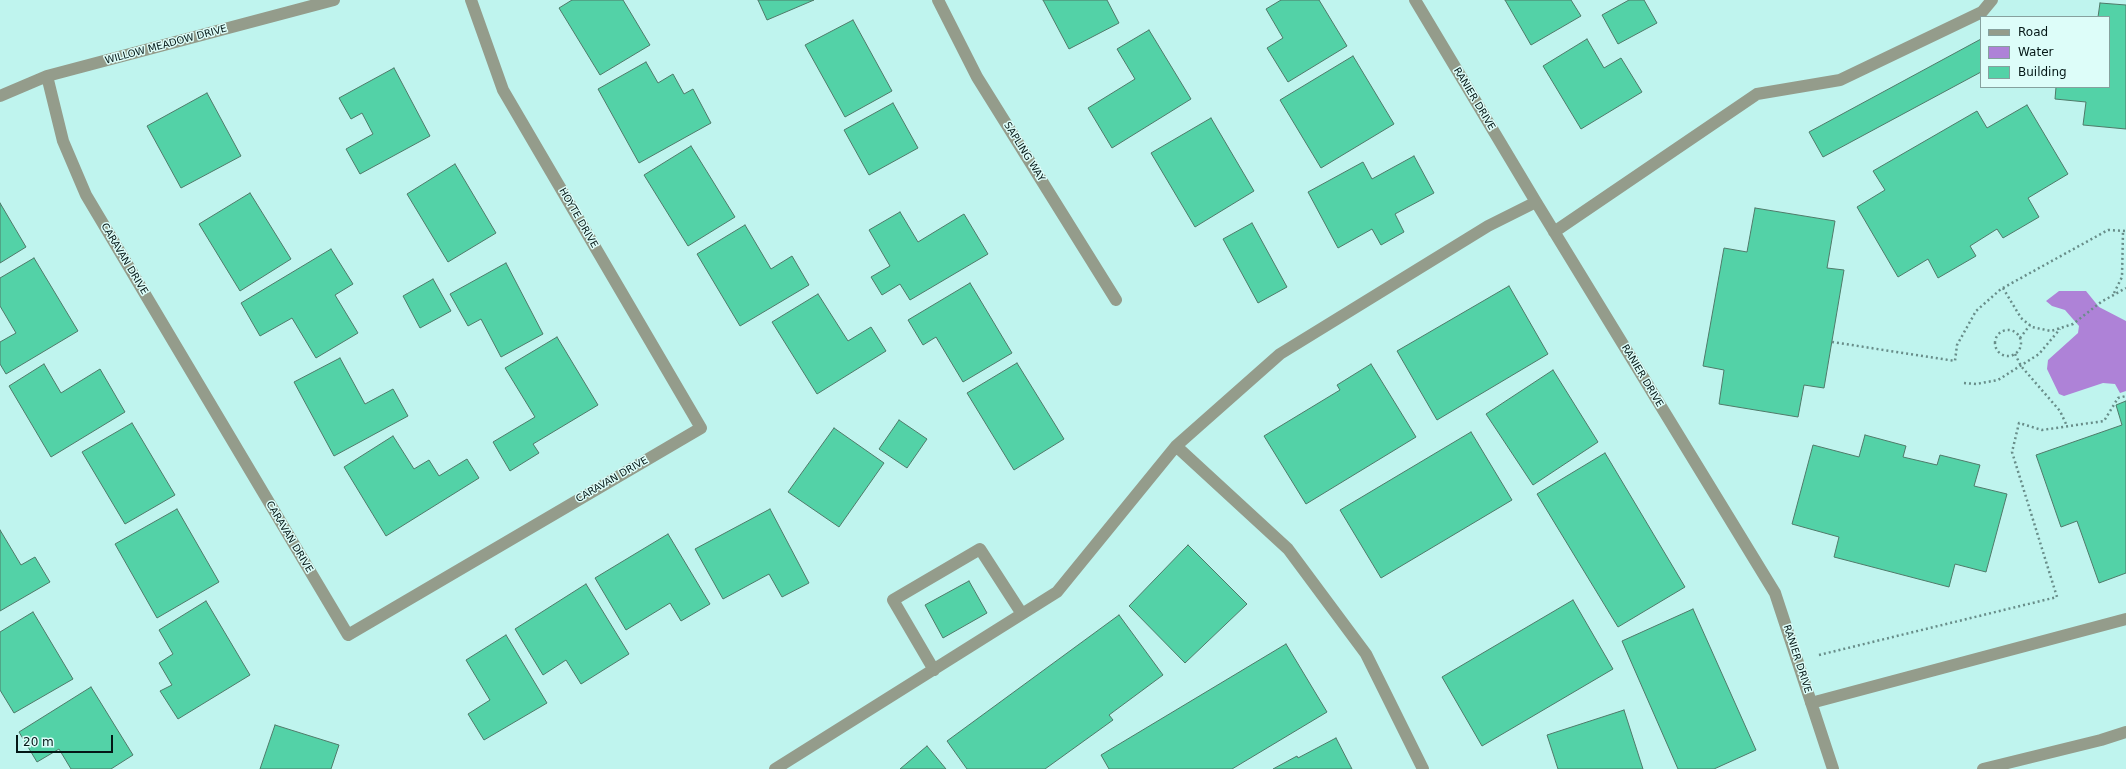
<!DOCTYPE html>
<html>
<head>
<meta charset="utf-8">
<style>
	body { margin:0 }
	#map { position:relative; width:2126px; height:769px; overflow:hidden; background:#bff4ee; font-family:"DejaVu Sans",sans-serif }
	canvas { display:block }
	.legend { position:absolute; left:1980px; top:16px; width:130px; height:72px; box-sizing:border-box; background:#ddfdf9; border:1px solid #86a19e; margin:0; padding:5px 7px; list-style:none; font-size:12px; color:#041716 }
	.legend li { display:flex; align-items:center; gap:8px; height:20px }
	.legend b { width:20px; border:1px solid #86a19e }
	.scale { position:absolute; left:16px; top:735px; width:97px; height:18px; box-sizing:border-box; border:2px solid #041716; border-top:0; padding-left:5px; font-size:12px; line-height:14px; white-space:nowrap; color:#041716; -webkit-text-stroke:3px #ddfdf9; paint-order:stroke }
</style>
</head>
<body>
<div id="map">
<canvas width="2126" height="769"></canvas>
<ul class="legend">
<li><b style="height:5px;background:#949c8b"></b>Road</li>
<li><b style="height:11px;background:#ae82d7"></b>Water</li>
<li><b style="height:11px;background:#53d2a7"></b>Building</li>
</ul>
<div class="scale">20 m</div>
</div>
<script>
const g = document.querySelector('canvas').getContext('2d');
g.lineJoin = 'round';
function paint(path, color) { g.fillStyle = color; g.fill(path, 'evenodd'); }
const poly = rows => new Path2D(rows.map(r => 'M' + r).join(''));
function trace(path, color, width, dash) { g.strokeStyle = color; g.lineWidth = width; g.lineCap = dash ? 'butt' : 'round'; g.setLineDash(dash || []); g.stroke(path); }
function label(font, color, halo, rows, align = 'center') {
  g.font = font + ' "DejaVu Sans",sans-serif'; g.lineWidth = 3; g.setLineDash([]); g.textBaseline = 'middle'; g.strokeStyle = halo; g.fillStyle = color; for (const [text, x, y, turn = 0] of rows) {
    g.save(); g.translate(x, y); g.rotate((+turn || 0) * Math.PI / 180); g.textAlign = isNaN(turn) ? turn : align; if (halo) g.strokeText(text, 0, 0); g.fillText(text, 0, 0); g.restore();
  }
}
paint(poly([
	[2059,291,2086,291,2099,307,2126,321,2126,391,2120,393,2115,384,2103,383,2064,396,2059,394,2047,369,2048,360,2078,333,2079,326,2065,310,2052,306,2046,301]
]), '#ae82d7');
const building = poly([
	[572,0,623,0,650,45,600,75,559,8,572,0],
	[758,0,814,0,767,20,758,0],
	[1043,0,1107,0,1119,23,1069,49,1043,0],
	[1281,0,1319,0,1347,46,1288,82,1267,48,1283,38,1266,9,1281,0],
	[1505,0,1571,0,1581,16,1531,45,1505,0],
	[1629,0,1644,0,1657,23,1618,44,1602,15,1629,0],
	[2100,3,2126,5,2126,129,2083,125,2086,102,2055,99,2056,87,2109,87,2109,17,2098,17,2100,3],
	[853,20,892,91,845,117,805,45,853,20],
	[1149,30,1191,99,1112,148,1088,108,1135,79,1117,49,1149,30],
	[1587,39,1604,68,1621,58,1642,92,1581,129,1543,66,1587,39],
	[1981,39,1981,72,1823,157,1809,132,1981,39],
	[1353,56,1394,124,1321,168,1280,100,1353,56],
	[646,62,658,83,673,74,684,94,693,89,711,123,639,163,598,89,646,62],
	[394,68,430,136,360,174,346,149,373,134,362,113,351,119,339,98,394,68],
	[207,93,241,156,181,188,147,126,207,93],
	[893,103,918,148,869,175,844,130,893,103],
	[2027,105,2068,174,2028,198,2039,217,2003,238,1997,229,1970,246,1976,256,1938,278,1928,259,1898,277,1857,207,1885,190,1873,171,1977,111,1987,128,2027,105],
	[1211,118,1254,191,1195,227,1151,153,1211,118],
	[691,146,735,217,688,246,644,175,691,146],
	[1414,156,1434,193,1395,214,1404,232,1381,245,1372,229,1338,248,1308,192,1363,162,1372,179,1414,156],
	[455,164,496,233,448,262,407,194,455,164],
	[250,193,291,259,240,291,199,224,250,193],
	[0,203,26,247,0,263,0,203],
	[1755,208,1835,221,1827,268,1844,270,1824,388,1804,385,1798,417,1719,404,1724,370,1703,366,1724,248,1747,252,1755,208],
	[900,212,918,242,964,214,988,254,910,300,900,284,882,295,871,277,890,266,869,230,900,212],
	[1252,223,1287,287,1258,303,1223,239,1252,223],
	[745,225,771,269,792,256,809,285,740,326,697,254,745,225],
	[331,249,353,284,335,295,358,333,316,358,292,318,260,336,241,303,331,249],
	[34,258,78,331,6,374,0,364,0,342,16,333,0,306,0,278,34,258],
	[506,263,543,334,501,357,481,319,468,326,450,294,506,263],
	[433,279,451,311,420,328,403,296,433,279],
	[970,283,1012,353,963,382,936,337,923,345,908,320,970,283],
	[1509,286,1548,354,1437,420,1397,351,1509,286],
	[818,294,848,341,871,327,886,351,817,394,772,322,818,294],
	[557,337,598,405,533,444,539,453,510,471,493,442,535,417,505,368,557,337],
	[340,358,365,404,393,389,408,416,334,456,294,382,340,358],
	[1017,363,1064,439,1014,470,967,393,1017,363],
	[44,364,61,393,100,369,125,412,51,457,9,386,44,364],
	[1371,364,1416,437,1306,504,1264,436,1340,390,1337,385,1371,364],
	[1553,370,1598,442,1533,485,1486,414,1553,370],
	[2126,401,2126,573,2099,583,2077,521,2061,527,2036,455,2122,425,2116,405,2126,401],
	[899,420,927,439,907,468,879,449,899,420],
	[132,423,175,495,125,524,82,452,132,423],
	[834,428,884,463,839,527,788,492,834,428],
	[1471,432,1512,500,1381,578,1340,510,1471,432],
	[1865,435,1906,446,1903,457,1937,465,1940,455,1980,465,1974,486,2007,494,1986,572,1955,564,1949,587,1834,557,1839,537,1792,524,1813,445,1859,457,1865,435],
	[393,436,414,469,429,460,439,476,467,459,479,478,386,536,344,467,393,436],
	[1605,453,1685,587,1618,627,1537,494,1605,453],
	[177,509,219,582,157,618,115,544,177,509],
	[770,509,809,583,782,597,769,574,723,599,695,549,770,509],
	[0,530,21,565,35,557,50,582,0,611,0,530],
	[668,534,710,604,681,621,670,603,626,630,595,578,668,534],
	[1188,545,1247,604,1185,663,1129,606,1188,545],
	[969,581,987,613,943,638,925,605,969,581],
	[586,584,629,654,581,684,566,660,543,675,515,629,586,584],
	[1573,600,1613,669,1482,746,1442,677,1573,600],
	[206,601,250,675,178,719,160,691,172,685,159,663,173,654,159,630,206,601],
	[1693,609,1756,750,1714,769,1678,769,1622,641,1693,609],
	[33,612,73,679,14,713,0,690,0,632,33,612],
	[1119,615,1163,675,1109,715,1113,720,1045,769,967,769,947,741,1119,615],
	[506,635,547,703,484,740,468,714,490,700,466,660,506,635],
	[1286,644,1327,712,1232,769,1109,769,1101,755,1286,644],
	[91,687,133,755,111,769,71,769,59,749,37,762,19,732,91,687],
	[1624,710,1643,769,1558,769,1547,735,1624,710],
	[275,725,339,745,331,769,260,769,275,725],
	[1336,738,1352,769,1273,769,1297,756,1298,758,1336,738],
	[927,746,946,769,900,769,927,746]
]);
paint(building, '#53d2a7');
trace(building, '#4f7a69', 1);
trace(poly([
	[2003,288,2021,318,2032,327,2051,331,2073,324,2101,302,2126,288],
	[2114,293,2122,277,2123,231],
	'1995 343a13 13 0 1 1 26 0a13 13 0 1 1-26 0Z',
	[2020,338,2030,325],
	[1832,342,1955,361,1957,345,1976,311,2001,289,2108,230,2126,231],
	[2015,354,2021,366,2060,411,2067,426],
	[1964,383,1976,384,1998,380,2039,354,2060,329],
	[1819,655,2057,597,2012,452,2019,423,2042,430,2104,421,2118,398,2126,396]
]), '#688d89', 2.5, [2, 3]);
trace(poly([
	[938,0,977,77,1116,300],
	[1415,0,1536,202,1775,593,1833,769],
	[47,76,63,141,86,195,348,635,701,428,503,90,471,0],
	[0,96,47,76,334,0],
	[1554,232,1757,94,1840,80,1982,12,1992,0],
	[1176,446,1288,549,1366,654,1423,769],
	[934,670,893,600,980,549,1022,614],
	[1811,703,2126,619],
	[775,769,1057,592,1176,446,1280,354,1488,226,1536,202],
	[1983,769,2101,740,2126,732]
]), '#949c8b', 12);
label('10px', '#041716', '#ddfdf9', [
	["WILLOW MEADOW DRIVE",166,45,-15],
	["RANIER DRIVE",1474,99,59],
	["SAPLING WAY",1024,152,58],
	["HOYTE DRIVE",578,218,60],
	["CARAVAN DRIVE",124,259,59],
	["RANIER DRIVE",1642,376,59],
	["CARAVAN DRIVE",612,480,-30],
	["CARAVAN DRIVE",289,537,59],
	["RANIER DRIVE",1797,659,72]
]);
</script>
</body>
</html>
